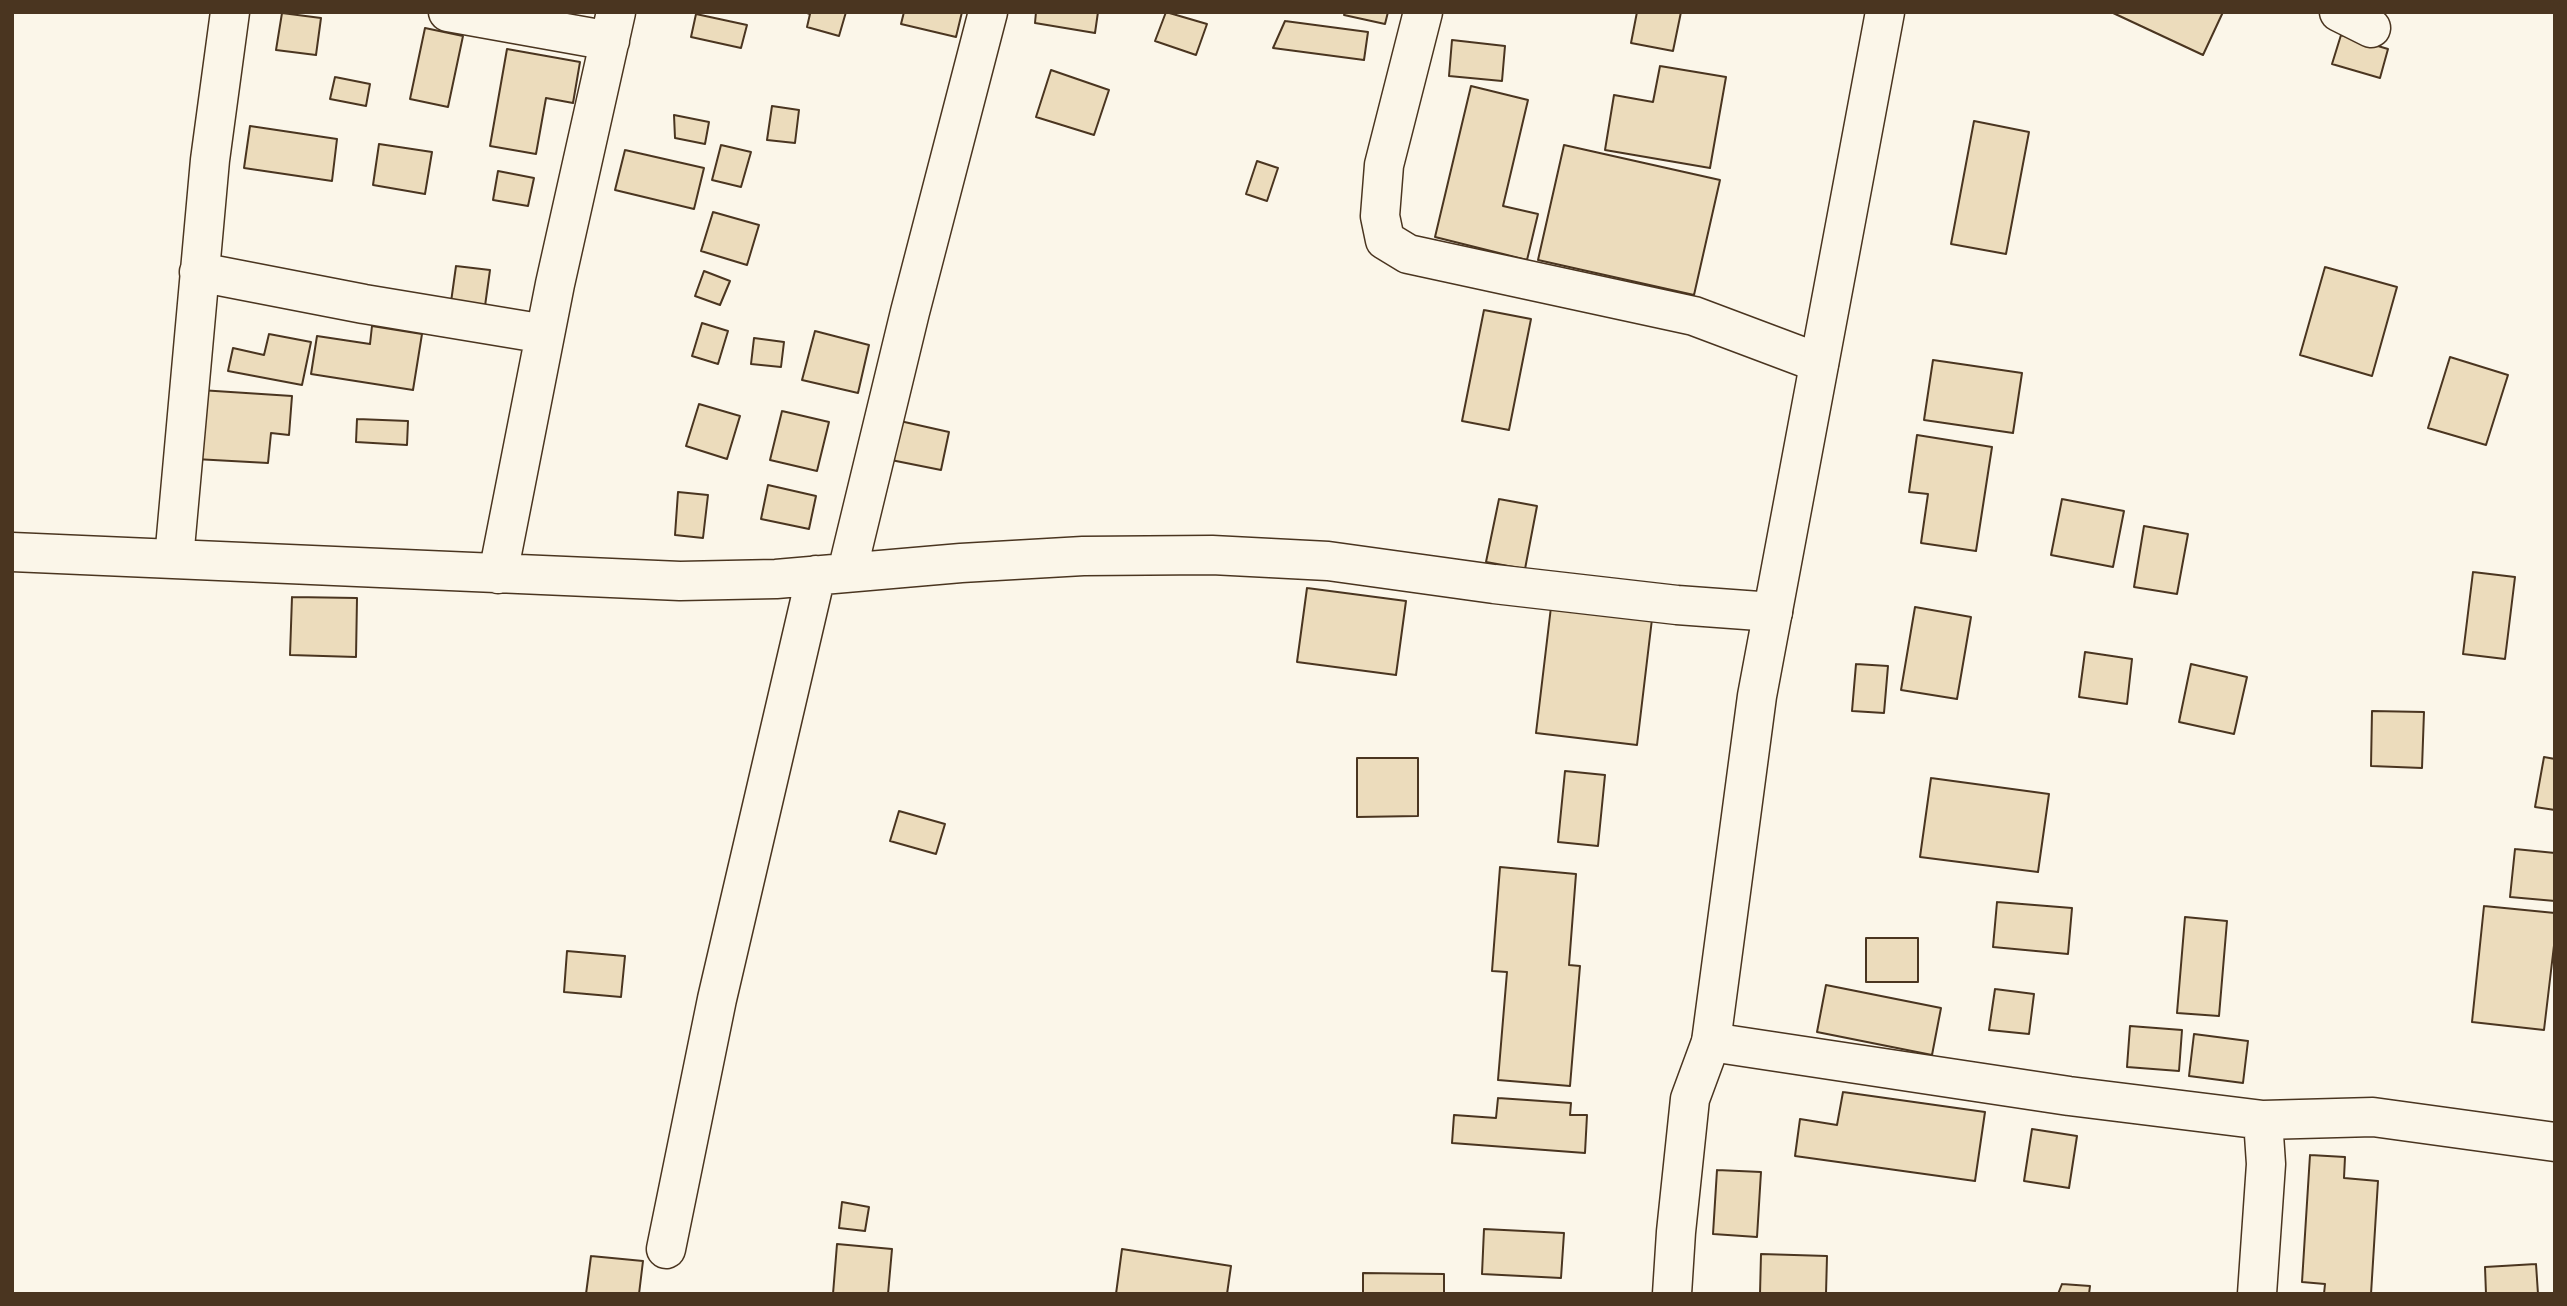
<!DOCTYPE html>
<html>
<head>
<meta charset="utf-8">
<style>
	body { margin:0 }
	#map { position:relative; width:2567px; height:1306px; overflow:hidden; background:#fbf6e9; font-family:Rubik,sans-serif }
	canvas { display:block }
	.frame { position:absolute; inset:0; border:14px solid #4a3520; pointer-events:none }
</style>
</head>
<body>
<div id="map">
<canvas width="2567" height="1306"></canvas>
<div class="frame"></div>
</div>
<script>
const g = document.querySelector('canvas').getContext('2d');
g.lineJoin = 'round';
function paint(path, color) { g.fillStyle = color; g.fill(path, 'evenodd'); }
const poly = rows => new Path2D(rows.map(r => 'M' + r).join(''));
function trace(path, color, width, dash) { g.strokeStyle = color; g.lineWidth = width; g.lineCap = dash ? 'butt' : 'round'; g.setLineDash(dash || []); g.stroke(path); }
const building = poly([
	[804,12,846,12,839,36,807,27,810,14,804,12],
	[904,12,962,12,956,37,901,24,904,12],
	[1036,12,1098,12,1095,33,1035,23,1036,12],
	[1166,12,1207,24,1196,55,1155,41,1166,12],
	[1345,12,1388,12,1385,24,1344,15,1345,12],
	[1637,12,1681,12,1673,51,1631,43,1637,12],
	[2111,12,2223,12,2203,55,2111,12],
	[282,13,321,18,316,55,276,50,282,13],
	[696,14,747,25,741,48,691,37,696,14],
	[1285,21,1368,32,1364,60,1273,48,1285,21],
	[425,28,463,36,448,107,410,99,425,28],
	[2341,35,2388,49,2380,78,2332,64,2341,35],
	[1452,40,1505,46,1502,81,1449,76,1452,40],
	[507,49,580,62,573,103,546,98,536,154,490,146,507,49],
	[1660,66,1726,77,1710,168,1605,150,1614,95,1653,102,1660,66],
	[1051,70,1109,90,1094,135,1036,117,1051,70],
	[335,77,370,84,366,106,330,99,335,77],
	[1471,86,1528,100,1503,206,1538,214,1527,260,1435,237,1471,86],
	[772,106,799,110,795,143,767,140,772,106],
	[674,115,709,122,705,144,675,138,674,115],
	[1974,121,2029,132,2006,254,1951,244,1974,121],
	[250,126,337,139,332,181,244,168,250,126],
	[379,144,432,152,425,194,373,185,379,144],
	[721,145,751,152,741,187,712,180,721,145],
	[1564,145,1720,180,1694,295,1538,260,1564,145],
	[625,150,704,168,694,209,615,190,625,150],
	[1257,161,1278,168,1267,201,1246,194,1257,161],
	[498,171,534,178,528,206,493,200,498,171],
	[713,212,759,225,747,265,701,251,713,212],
	[456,266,490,270,485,306,451,302,456,266],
	[2325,267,2397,287,2372,376,2300,355,2325,267],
	[704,271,730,281,720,305,695,296,704,271],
	[1484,310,1531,319,1509,430,1462,421,1484,310],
	[702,323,728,331,718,364,692,356,702,323],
	[372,326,422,334,413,390,311,374,317,336,370,344,372,326],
	[815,331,869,345,858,393,802,380,815,331],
	[269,334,311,342,302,385,228,371,233,348,264,355,269,334],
	[754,338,784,342,781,367,751,364,754,338],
	[2450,357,2508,375,2486,445,2428,428,2450,357],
	[1933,360,2022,373,2013,433,1924,420,1933,360],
	[200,390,292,396,289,435,271,433,268,463,195,459,200,390],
	[699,404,740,416,727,459,686,446,699,404],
	[782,411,829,422,817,471,770,460,782,411],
	[357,419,408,421,407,445,356,442,357,419],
	[900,421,949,432,941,470,891,460,900,421],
	[1917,435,1992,447,1976,551,1921,543,1928,494,1909,492,1917,435],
	[768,485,816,496,809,529,761,519,768,485],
	[678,492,708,495,703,538,675,535,678,492],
	[1499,499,1537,506,1525,569,1486,562,1499,499],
	[2062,499,2124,511,2113,567,2051,555,2062,499],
	[2144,526,2188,534,2177,594,2134,587,2144,526],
	[2473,572,2515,577,2505,659,2463,654,2473,572],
	[1307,588,1406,601,1396,675,1297,662,1307,588],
	[292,597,357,598,356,657,290,655,292,597],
	[1551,607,1652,619,1637,745,1536,733,1551,607],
	[1915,607,1971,617,1957,699,1901,690,1915,607],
	[2085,652,2132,659,2127,704,2079,697,2085,652],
	[1856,664,1888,666,1884,713,1852,711,1856,664],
	[2191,664,2247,677,2234,734,2179,722,2191,664],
	[2372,711,2424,712,2422,768,2371,766,2372,711],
	[2544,757,2555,759,2555,810,2535,807,2544,757],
	[1357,758,1418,758,1418,816,1357,817,1357,758],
	[1565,771,1605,775,1598,846,1558,842,1565,771],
	[1931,778,2049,794,2038,872,1920,857,1931,778],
	[899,811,945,824,936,854,890,841,899,811],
	[2515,849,2555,853,2555,901,2510,897,2515,849],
	[1500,867,1576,874,1569,965,1580,966,1570,1086,1498,1080,1507,972,1492,971,1500,867],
	[1997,902,2072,908,2068,954,1993,947,1997,902],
	[2484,906,2555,913,2555,937,2544,1030,2472,1022,2484,906],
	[2185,917,2227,921,2219,1016,2177,1013,2185,917],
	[1866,938,1918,938,1918,982,1866,982,1866,938],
	[567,951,625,956,621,997,564,992,567,951],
	[1826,985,1941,1008,1932,1055,1817,1032,1826,985],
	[1995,989,2034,994,2029,1034,1989,1030,1995,989],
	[2130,1026,2182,1030,2179,1071,2127,1067,2130,1026],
	[2194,1034,2248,1041,2243,1083,2189,1076,2194,1034],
	[1843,1092,1985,1112,1975,1181,1795,1156,1800,1119,1837,1125,1843,1092],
	[1498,1098,1571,1103,1570,1115,1587,1115,1585,1153,1452,1143,1454,1115,1496,1118,1498,1098],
	[2032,1129,2077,1136,2069,1188,2024,1181,2032,1129],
	[2310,1155,2345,1157,2344,1178,2378,1181,2371,1294,2324,1294,2325,1284,2302,1282,2310,1155],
	[1717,1170,1761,1172,1757,1237,1713,1234,1717,1170],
	[842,1202,869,1207,865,1231,839,1228,842,1202],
	[1484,1229,1564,1233,1561,1278,1482,1274,1484,1229],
	[837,1244,892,1249,888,1294,833,1294,837,1244],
	[1122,1249,1231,1266,1227,1294,1116,1294,1122,1249],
	[1761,1254,1827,1256,1826,1294,1760,1294,1761,1254],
	[591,1256,643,1261,639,1294,586,1294,591,1256],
	[2536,1264,2538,1294,2486,1294,2485,1267,2536,1264],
	[1363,1273,1444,1274,1444,1294,1363,1294,1363,1273],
	[2062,1284,2090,1286,2089,1294,2058,1294,2062,1284]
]);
paint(building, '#ecdcbc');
trace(building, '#4a3520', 2);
const minor = poly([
	[448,12,610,41],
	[1423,12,1384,165,1380,216,1385,240,1408,254,1694,316,1819,363],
	[2339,12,2371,28],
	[199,272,364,304,545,334],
	[12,552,680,581,776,579,961,563,1083,556,1212,555,1328,561,1494,584,1677,605,1773,612],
	[174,559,210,160,230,12],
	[847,572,910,312,988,12],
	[498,574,555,284,616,12],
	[1711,1042,2069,1096,2263,1120,2373,1117,2555,1142],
	[666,1249,717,999,816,575],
	[2257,1294,2266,1164,2263,1120]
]);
const primary = poly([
	[1672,1294,1676,1232,1690,1099,1711,1042,1757,696,1885,12]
]);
trace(minor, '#4a3520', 41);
trace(primary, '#4a3520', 41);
trace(minor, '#fbf6e9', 38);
trace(primary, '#fbf6e9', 38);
</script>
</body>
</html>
